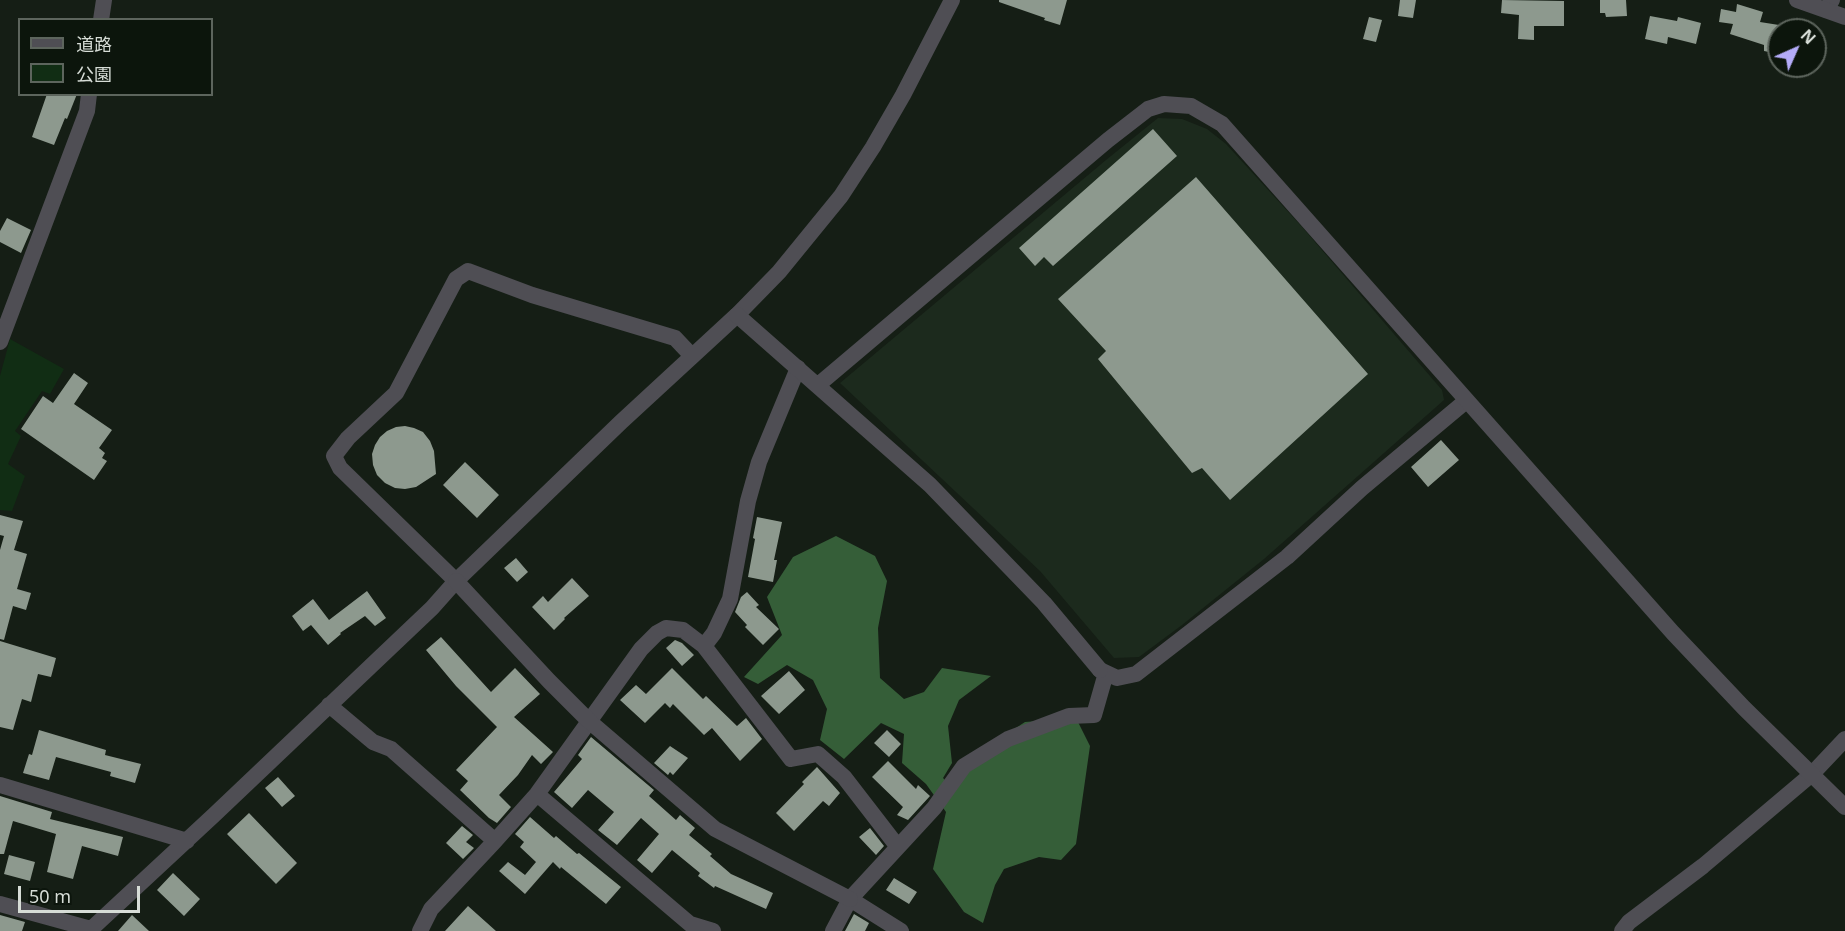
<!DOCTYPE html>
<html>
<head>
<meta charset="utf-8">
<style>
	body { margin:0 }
	#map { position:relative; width:1845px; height:931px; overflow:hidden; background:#151e15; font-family:"Noto Sans","Noto Sans JP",sans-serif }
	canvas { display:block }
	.legend { position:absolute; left:18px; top:18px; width:195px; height:78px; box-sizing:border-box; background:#0c150c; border:2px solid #5d655d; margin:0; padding:8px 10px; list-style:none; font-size:18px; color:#d6dcd6 }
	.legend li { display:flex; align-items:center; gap:12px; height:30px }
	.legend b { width:30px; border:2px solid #5d655d }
	.north { position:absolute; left:1767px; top:18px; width:60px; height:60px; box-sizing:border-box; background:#0c150c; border:2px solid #5d655d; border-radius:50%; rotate:45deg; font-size:16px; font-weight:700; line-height:24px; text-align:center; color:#d6dcd6 }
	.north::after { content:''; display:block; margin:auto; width:21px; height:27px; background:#b4acf9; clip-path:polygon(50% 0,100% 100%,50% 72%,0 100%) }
	.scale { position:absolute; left:18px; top:886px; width:122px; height:27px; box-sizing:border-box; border:3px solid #d6dcd6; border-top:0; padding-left:8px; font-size:18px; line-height:21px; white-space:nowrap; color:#d6dcd6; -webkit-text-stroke:4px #0c150c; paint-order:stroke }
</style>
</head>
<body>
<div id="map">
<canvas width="1845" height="931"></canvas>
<ul class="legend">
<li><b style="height:8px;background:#4f4e54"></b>道路</li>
<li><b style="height:16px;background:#112d14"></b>公園</li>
</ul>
<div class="north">N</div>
<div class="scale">50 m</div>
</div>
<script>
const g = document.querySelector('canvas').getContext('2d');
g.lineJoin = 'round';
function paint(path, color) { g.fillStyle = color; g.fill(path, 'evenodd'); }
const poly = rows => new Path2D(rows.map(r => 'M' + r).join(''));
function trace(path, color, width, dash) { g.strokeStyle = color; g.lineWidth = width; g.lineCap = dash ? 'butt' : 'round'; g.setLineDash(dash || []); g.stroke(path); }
paint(poly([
	[1158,118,1182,119,1207,129,1226,144,1303,228,1442,390,1444,400,1264,559,1182,625,1139,657,1114,658,1040,571,840,383,1106,160]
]), '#1c2a1d');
paint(poly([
	[10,339,64,369,50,394,42,391,15,431,21,436,8,464,25,476,12,511,0,510,0,376]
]), '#112d14');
paint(poly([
	[836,536,875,556,887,581,878,628,880,678,904,699,924,692,942,668,991,676,959,700,948,726,952,763,943,778,951,786,991,744,1025,722,1076,718,1090,746,1076,844,1061,860,1039,857,1004,869,995,885,983,923,964,912,933,869,946,812,926,784,902,763,904,734,881,723,844,759,820,740,827,709,813,680,787,665,758,684,744,677,782,635,767,597,793,557]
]), '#355e38');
paint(poly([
	[999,0,1067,0,1060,25,1044,20,1045,18,999,2],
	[1400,0,1416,0,1413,18,1398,16],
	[1502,0,1564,1,1564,26,1534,26,1534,40,1518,39,1519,15,1501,13],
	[1600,0,1626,0,1627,16,1606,17,1605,13,1600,13],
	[1737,4,1763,12,1760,22,1779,25,1779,54,1764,51,1764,45,1730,34,1733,24,1719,22,1721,9,1736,12],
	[1650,16,1677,21,1678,17,1701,23,1696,44,1668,37,1667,44,1645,39],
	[1369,17,1382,20,1376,42,1363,39],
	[47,94,77,94,67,119,65,118,54,145,32,137],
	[1153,129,1177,156,1053,266,1044,257,1035,266,1019,248],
	[1196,177,1368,374,1230,500,1202,468,1192,473,1098,359,1106,351,1058,299],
	[7,218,31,230,21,253,0,242,0,231],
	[74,373,88,383,74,404,112,430,99,448,105,453,102,458,107,461,94,480,21,429,43,396,53,403],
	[405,426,414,428,423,432,430,441,434,451,436,474,416,487,405,489,395,488,385,483,377,475,373,465,372,454,375,445,380,437,387,431,396,427],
	[1441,440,1459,460,1428,487,1411,467],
	[465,462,499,495,477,518,443,485],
	[0,515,23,521,14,550,27,554,17,589,31,593,26,610,13,606,4,640,0,639,0,550,4,536,0,535],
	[757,517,782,522,774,560,777,560,773,582,748,577,755,539,753,538],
	[516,558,528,572,517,582,504,568],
	[572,578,589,596,564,618,565,619,554,630,532,607,543,596,548,602],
	[367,591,386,618,375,626,365,616,340,633,341,634,328,645,311,625,303,631,292,616,313,599,329,620],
	[747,592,759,605,756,607,779,629,763,645,745,627,747,625,735,612,741,597],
	[441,637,491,692,515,668,540,694,514,717,553,752,541,764,532,755,518,775,499,795,511,807,497,823,489,818,460,790,468,781,456,770,497,727,456,686,426,650],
	[675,640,682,643,694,655,682,666,666,648],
	[0,641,56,658,51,677,38,674,31,702,22,699,13,730,0,727],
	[672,668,703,699,706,696,737,726,746,718,762,739,740,761,712,728,704,735,673,704,670,708,665,703,645,723,620,700,636,685,646,694],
	[789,671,805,690,779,714,761,696],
	[39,730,106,750,105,755,141,764,135,783,110,776,111,772,56,757,49,780,23,773,29,754,32,755],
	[887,730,901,744,889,757,874,743],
	[591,737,654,790,649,796,676,820,680,815,695,828,689,835,712,854,710,856,731,874,773,893,766,909,715,886,714,888,698,876,700,873,672,850,652,873,637,860,659,834,641,818,617,845,598,830,614,812,588,790,572,808,554,792,582,759,578,755],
	[670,746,688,758,673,775,670,772,668,775,654,763],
	[888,761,916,789,918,785,930,796,908,820,897,815,903,807,872,777],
	[817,767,840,793,829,806,823,801,794,831,776,813,804,784,802,782],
	[278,777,295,796,282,807,265,788],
	[0,796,52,812,50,819,123,837,118,856,82,846,73,879,47,872,56,834,13,821,4,854,0,854],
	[249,813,297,863,276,884,227,834],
	[530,817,554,838,556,836,577,854,579,853,621,887,606,904,561,867,560,869,553,862,525,894,499,871,508,862,525,875,536,862,520,847,524,842,515,834],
	[462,826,473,835,466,842,474,848,463,859,446,843],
	[870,828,884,846,876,855,859,837],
	[9,855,35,862,30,881,4,874],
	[173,873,200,899,184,916,157,890],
	[894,878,917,892,909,904,886,890],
	[468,906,496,931,445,931],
	[854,914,869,923,865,931,845,931],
	[0,915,25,922,22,931,0,931],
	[132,915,149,931,118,931]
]), '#8d998e');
trace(poly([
	[1826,10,1832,0],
	[101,20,104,0],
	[0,342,87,111,89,94],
	[456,581,340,468,334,456,348,438,396,393,456,279,468,271,532,295,675,338,692,356],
	[704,646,714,633,730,599,748,501,759,462,798,368],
	[1100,670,1117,678,1136,674,1287,557,1362,488,1466,401],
	[329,705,373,742,391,749,495,841],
	[0,785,187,841],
	[537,794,690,924,713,931],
	[850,899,901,931],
	[0,904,91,929],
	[89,931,214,815,432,608,456,581,621,422,737,315,779,272,841,196,873,147,903,95,952,0],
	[420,931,431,909,495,841,537,794,641,649,657,633,666,628,683,630,704,646,791,759,818,754,844,777,898,847],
	[833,931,850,899,934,808,964,766,1008,739,1069,716,1094,715,1106,673],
	[1622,931,1629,922,1703,866,1812,774,1845,739]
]), '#4f4e54', 16);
trace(poly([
	[1797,0,1845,17],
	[737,315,930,485,1044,603,1100,670],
	[818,385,1108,140,1148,109,1164,104,1191,106,1222,124,1673,633,1744,708,1845,807],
	[456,581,549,681,589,721,715,829,850,899]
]), '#4f4e54', 16);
</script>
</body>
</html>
